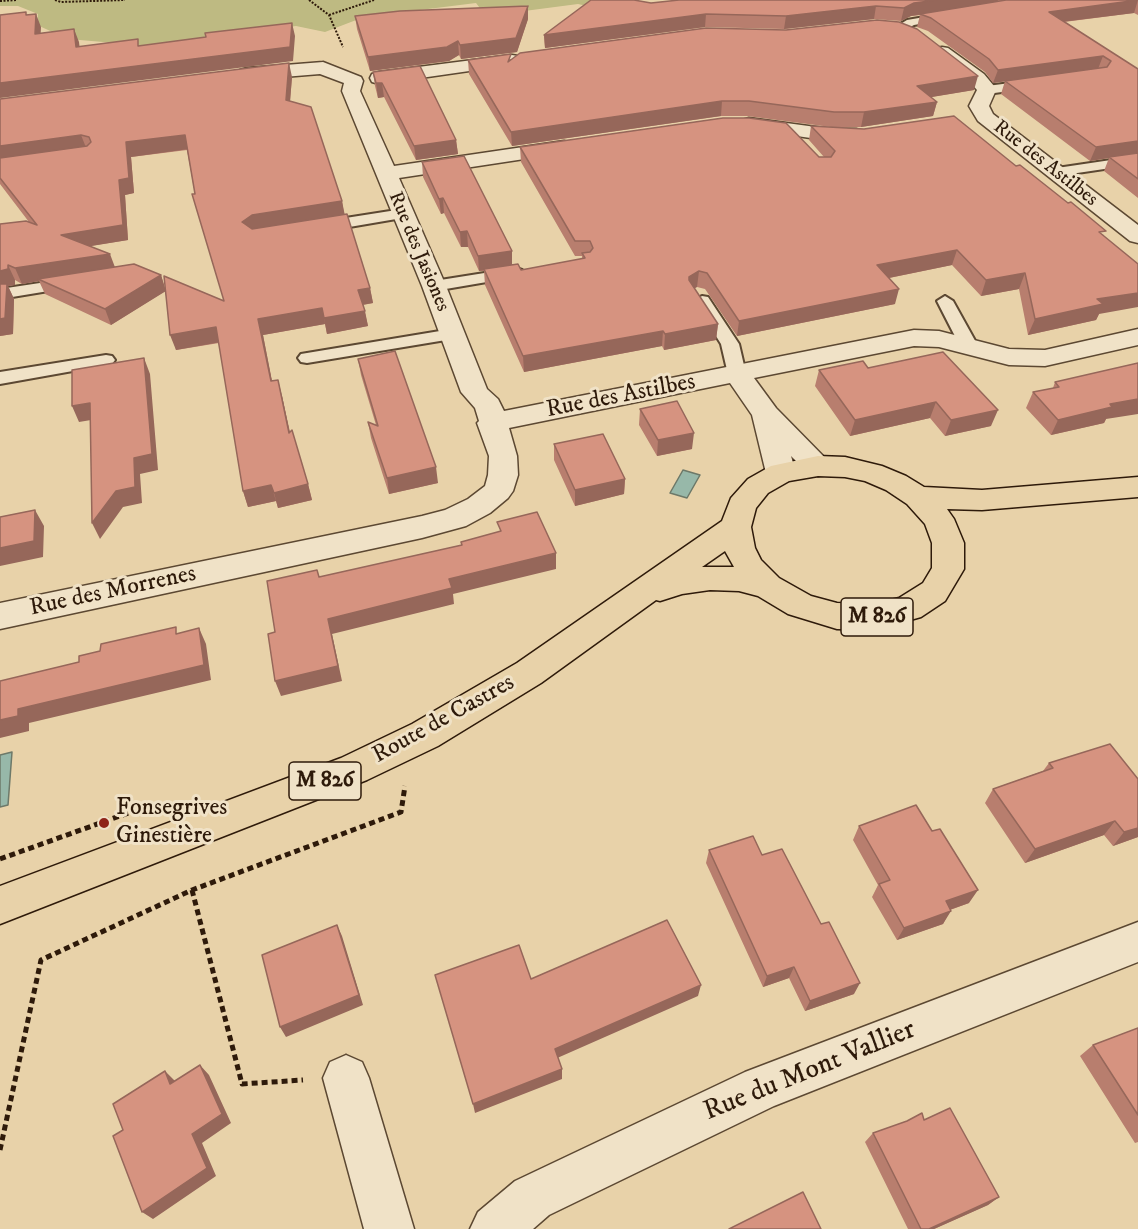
<!DOCTYPE html>
<html>
<head>
<meta charset="utf-8">
<style>
	body { margin:0 }
	canvas { display:block; background:#e8d2a9 }
</style>
</head>
<body>
<canvas width="1138" height="1229"></canvas>
<script>
const g = document.querySelector('canvas').getContext('2d');
g.lineJoin = 'round';
function paint(path, color) { g.fillStyle = color; g.fill(path, 'evenodd'); }
const poly = rows => new Path2D(rows.map(r => 'M' + r).join(''));
function trace(path, color, width, dash) { g.strokeStyle = color; g.lineWidth = width; g.lineCap = dash ? 'butt' : 'round'; g.setLineDash(dash || []); g.stroke(path); }
function label(font, color, halo, rows, align = 'center') {
  g.font = font + ' "IM FELL DW Pica",serif'; g.lineWidth = 6; g.setLineDash([]); g.textBaseline = 'middle'; g.strokeStyle = halo; g.fillStyle = color; for (const [text, x, y, turn = 0] of rows) {
    g.save(); g.translate(x, y); g.rotate((+turn || 0) * Math.PI / 180); g.textAlign = isNaN(turn) ? turn : align; if (halo) g.strokeText(text, 0, 0); g.fillText(text, 0, 0); g.restore();
  }
}
paint(poly([
	[0,0,617,0,587,6,578,4,486,16,476,3,364,17,325,32,296,26,150,46,68,39,37,25,38,14,18,6,0,6]
]), '#beba82');
const water = poly([
	[683,470,700,475,687,498,670,493,683,470],
	[12,752,8,805,0,807,0,755,12,752]
]);
paint(water, '#97b8a9');
trace(water, '#6d7969', 1.5);
const lane = poly([
	[948,13,952,14,952,18,914,25,900,32,894,28,907,20,948,13],
	[1034,80,1040,84,1039,87,987,94,981,90,987,86,1034,80],
	[1138,156,1138,164,1057,176,1050,172,1057,168,1138,156],
	[403,209,408,211,411,214,408,217,320,232,312,227,320,222,403,209],
	[516,268,522,270,524,273,522,276,434,291,426,286,434,281,516,268],
	[73,278,81,283,79,286,0,299,0,289,73,278],
	[702,296,708,297,739,344,746,374,743,378,731,378,728,374,721,344,694,301,702,296],
	[945,296,953,301,978,346,975,350,963,350,960,346,937,301,945,296],
	[452,329,458,330,461,334,458,338,307,363,301,362,298,358,301,354,307,353,452,329],
	[106,355,112,356,115,360,112,364,0,384,0,372,106,355]
]);
const street = poly([
	[942,47,948,48,984,74,994,86,996,90,989,106,993,114,1138,225,1138,243,1130,241,978,121,969,106,977,90,970,82,936,56,933,52,936,48,942,47],
	[512,55,518,56,521,60,518,64,379,84,372,82,370,78,372,74,379,72,512,55],
	[323,62,361,77,363,81,360,91,394,166,564,141,571,143,574,147,571,151,564,153,399,178,446,286,487,389,498,399,504,411,914,330,939,331,1009,349,1045,350,1138,329,1138,345,1045,366,1009,365,939,347,914,346,754,378,776,408,833,466,828,473,818,476,808,473,791,456,796,473,791,480,781,483,771,480,766,473,752,415,730,383,509,428,517,456,518,475,513,491,508,498,490,513,466,526,422,538,0,629,0,603,422,516,445,510,468,499,485,486,488,475,489,456,477,423,479,421,475,408,461,392,422,286,342,91,344,83,320,74,247,80,240,78,238,74,240,70,247,68,323,62],
	[749,118,831,129,856,129,863,131,866,135,863,139,856,141,831,141,742,128,739,124,742,120,749,118],
	[1138,922,1138,962,774,1106,549,1215,533,1229,470,1229,478,1212,515,1181,745,1072,1138,922],
	[346,1055,362,1062,369,1078,414,1229,364,1229,323,1078,330,1062,346,1055]
]);
const primary = poly([
	[818,456,845,457,882,466,906,476,924,487,982,490,1138,477,1138,497,982,510,947,509,954,519,964,543,964,569,945,601,921,617,875,630,837,629,788,614,758,596,739,591,710,590,682,594,660,601,656,600,541,683,438,746,367,780,0,924,0,886,341,758,412,724,517,663,722,521,731,498,748,479,771,466,818,456],
	[818,476,845,477,865,481,886,490,907,504,925,524,932,543,932,568,923,583,899,598,875,604,837,603,811,596,779,578,761,560,755,548,751,527,756,508,768,493,789,481,818,476],
	[725,551,734,567,702,567,725,551]
]);
trace(lane, '#5c4832', 4);
trace(street, '#5c4832', 3);
trace(primary, '#2e1a0a', 3);
trace(poly([
	[55,0,61,2,125,0],
	[309,0,329,15,343,47],
	[0,1,17,0],
	[329,15,374,0]
]), '#2e1a0a', 2, [2, 1.5]);
trace(poly([
	[0,859,142,808],
	[192,890,242,1084,303,1080],
	[0,1150,41,960,192,890,401,812,405,786]
]), '#2e1a0a', 5, [6, 4]);
paint(lane, '#f0e2c7');
paint(street, '#f0e2c7');
paint(primary, '#e8d2a9');
paint(poly([
	[679,0,1138,0,1138,15,1134,13,1064,22,1138,69,1138,198,1104,171,1109,158,1090,161,1001,94,1005,81,993,83,985,72,928,31,917,27,920,15,911,16,901,21,874,19,784,29,705,27,545,48,544,35,651,3],
	[355,16,528,19,517,52,461,59,459,55,449,61,370,71,357,29],
	[511,59,974,90,931,97,937,102,933,116,861,127,831,127,747,116,721,116,512,146,469,74,468,60],
	[373,72,456,140,458,154,416,160,384,97,378,98,375,86],
	[292,77,290,101,342,201,344,214,370,288,373,303,363,305,368,326,327,334,325,324,263,335,272,381,282,396,290,432,308,484,312,500,278,508,276,501,248,507,243,491,219,343,176,350,165,291,111,325,45,294,39,281,22,284,15,280,15,285,8,286,14,299,13,334,0,336,0,224,29,222,0,184,0,99],
	[187,150,195,194,224,301,165,289,161,275,115,267,90,246,128,240,125,195,134,193,131,157],
	[811,126,1104,235,1099,314,1096,320,1028,335,1019,289,981,296,952,265,889,278,895,304,737,336,705,289,697,287,694,288,718,324,716,340,664,350,662,346,524,372,485,285,484,271,479,271,468,247,461,247,444,213,441,214,423,177,422,162,512,265,521,270,582,259,582,256,575,256,521,162,520,147,824,157,809,140],
	[358,359,438,483,389,494,371,438,368,422,376,425,361,375],
	[868,368,991,426,945,436,930,418,850,436,815,386,819,370],
	[1055,382,1106,419,1104,423,1051,435,1026,408,1033,392,1053,388],
	[640,409,692,449,657,456,639,425],
	[554,444,625,479,624,494,575,506,554,460],
	[1049,763,1138,779,1138,837,1113,846,1104,835,1025,863,985,803,993,789,1043,771],
	[859,826,969,903,950,910,943,924,897,940,872,897,878,885,853,840],
	[709,850,762,855,854,994,805,1011,789,978,763,987,706,863],
	[1138,1028,1138,1142,1135,1143,1080,1056,1093,1045],
	[924,1120,999,1197,988,1205,934,1229,908,1229,865,1142,873,1133]
]), '#b87e6e');
paint(poly([
	[937,0,998,0,997,4,911,16,901,21,904,8,914,3],
	[1138,0,1134,13,1045,24,1049,12],
	[528,6,528,19,517,52,461,59,460,45],
	[876,6,874,19,784,29,786,16],
	[36,14,41,27,40,47,35,34],
	[706,14,705,27,545,48,544,35],
	[292,23,295,36,293,61,0,98,0,83],
	[74,29,79,42,81,60,76,47],
	[458,41,459,55,449,61,370,71,368,57],
	[1103,56,1098,69,993,83,998,70],
	[289,63,292,77,289,114,286,100],
	[978,76,974,90,914,100,917,86],
	[376,83,382,83,384,97,378,98],
	[722,101,721,116,512,146,511,132],
	[937,102,933,116,861,127,864,112],
	[81,135,87,150,0,162,0,146],
	[185,135,189,149,131,157,134,193,125,195,128,240,67,250,61,235,119,180,126,142],
	[456,140,458,154,416,160,414,146],
	[1138,141,1138,154,1109,157,1109,158,1090,161,1096,147],
	[443,198,444,213,441,214,439,199],
	[342,201,345,216,246,238,242,222,252,215],
	[467,231,468,247,461,247,460,232],
	[957,250,952,265,874,281,877,265],
	[512,251,512,266,479,271,478,256],
	[110,254,116,270,38,279,39,281,22,284,15,268],
	[8,265,15,280,15,285,8,286,14,299,13,334,0,336,0,271],
	[699,271,697,287,688,292,689,277],
	[1025,273,1019,289,981,296,986,280],
	[161,275,166,291,111,325,105,309],
	[370,288,373,303,361,305,358,290],
	[899,289,895,304,737,336,739,321],
	[1138,293,1138,307,1099,314,1096,320,1028,335,1035,319,1097,299],
	[322,308,325,324,263,335,275,397,271,381,258,319],
	[365,311,368,326,327,334,324,318],
	[718,324,716,340,664,350,665,334],
	[216,327,221,342,176,350,170,335],
	[663,331,662,346,524,372,523,356],
	[144,358,150,374,158,470,140,474,142,503,123,507,100,539,92,523,134,458],
	[278,380,282,396,293,448,289,433],
	[1138,399,1138,414,1106,419,1104,423,1051,435,1058,420,1110,404],
	[936,402,930,418,850,436,855,420],
	[90,403,97,419,79,422,72,406],
	[998,410,991,426,945,436,951,420],
	[694,433,692,449,657,456,658,440],
	[436,467,438,483,389,494,387,478],
	[625,479,624,494,575,506,575,490],
	[308,484,312,500,278,508,274,493],
	[271,485,276,501,248,507,243,491],
	[35,510,44,526,43,557,0,566,0,548],
	[556,553,556,569,453,594,454,604,332,634,342,681,281,696,275,681,328,619,449,579],
	[199,628,206,644,211,680,29,723,29,731,0,738,0,720,18,709],
	[1115,821,1104,835,1025,863,1035,849],
	[1138,828,1138,837,1113,846,1124,832],
	[978,890,969,903,938,914,946,901],
	[951,911,943,924,897,940,904,928],
	[337,925,342,936,363,1005,286,1037,280,1027],
	[794,967,789,978,763,987,767,976],
	[860,983,854,994,805,1011,810,1001],
	[701,985,698,996,555,1059,555,1049],
	[200,1065,209,1075,231,1123,202,1143,216,1176,153,1219,142,1212,192,1134],
	[562,1069,562,1079,475,1113,473,1104],
	[165,1071,175,1081,170,1084],
	[999,1197,988,1205,934,1229,929,1229]
]), '#96675a');
const building = poly([
	[591,0,634,0,651,3,679,0,937,0,914,3,904,8,876,6,786,16,706,14,544,35,591,0],
	[1006,0,1138,0,1049,12,1138,69,1138,141,1096,147,1005,81,1107,67,1111,61,1103,56,998,70,989,59,931,18,920,14,1006,0],
	[528,6,516,38,460,45,458,41,447,47,368,57,355,16,400,11,528,6],
	[26,12,26,15,36,14,35,34,74,29,76,47,138,39,138,46,206,37,205,33,292,23,290,47,0,83,0,15,26,12],
	[877,20,899,22,917,29,978,76,917,86,937,102,864,112,834,112,749,101,722,101,511,132,468,60,511,54,508,62,520,53,706,28,786,30,877,20],
	[289,63,286,100,311,107,342,201,252,215,242,222,252,229,347,214,370,288,358,290,365,311,324,318,322,308,258,319,271,381,278,380,289,433,292,430,308,484,274,493,271,485,243,491,216,327,170,335,164,276,224,301,192,194,195,194,185,135,126,142,129,178,119,180,123,225,61,235,110,254,15,268,8,265,8,269,0,271,0,224,26,221,37,225,0,178,0,158,87,146,91,142,89,137,81,135,0,146,0,99,289,63],
	[420,66,456,140,414,146,382,83,376,83,373,72,420,66],
	[954,116,1016,166,1020,165,1068,203,1071,202,1106,231,1099,232,1138,264,1138,293,1097,299,1103,304,1035,319,1025,273,986,280,957,250,877,265,899,289,739,321,707,273,699,271,689,277,689,280,718,324,665,334,663,331,523,356,484,269,518,264,521,270,585,258,582,253,590,252,593,248,590,241,575,241,520,147,723,118,749,118,786,123,819,157,831,157,835,151,811,126,864,129,954,116],
	[1138,153,1138,179,1109,157,1138,153],
	[464,156,512,251,478,256,467,231,460,232,443,198,439,199,422,162,464,156],
	[134,264,161,275,105,309,38,279,134,264],
	[0,284,7,284,5,318,0,319,0,284],
	[395,351,436,467,387,478,368,422,378,426,358,359,395,351],
	[943,352,998,410,951,420,936,402,855,420,819,370,863,361,868,368,943,352],
	[144,358,152,454,134,458,135,487,116,491,92,523,90,403,72,406,72,370,144,358],
	[1138,363,1138,399,1110,404,1112,407,1058,420,1033,392,1059,387,1055,382,1138,363],
	[677,401,694,433,658,440,640,409,677,401],
	[603,434,625,479,575,490,554,444,603,434],
	[35,510,34,541,0,548,0,517,35,510],
	[537,512,556,553,449,579,452,588,328,619,338,666,275,681,268,634,275,632,267,581,317,570,319,577,462,545,461,542,501,531,497,522,537,512],
	[176,627,176,634,199,628,204,665,18,709,18,716,0,720,0,681,79,662,79,656,100,651,101,644,176,627],
	[1110,744,1138,779,1138,828,1124,832,1115,821,1035,849,993,789,1053,768,1049,763,1110,744],
	[916,805,932,831,940,829,978,890,946,901,951,911,904,928,879,884,890,880,859,826,916,805],
	[753,836,762,855,782,849,821,924,829,922,860,983,810,1001,794,967,767,976,709,850,753,836],
	[667,920,701,985,555,1049,562,1069,473,1104,435,975,519,945,531,979,667,920],
	[337,925,359,995,280,1027,262,955,337,925],
	[1138,1028,1138,1115,1093,1045,1138,1028],
	[200,1065,222,1114,192,1134,207,1168,142,1212,113,1136,123,1130,113,1104,165,1071,170,1084,200,1065],
	[950,1108,999,1197,929,1229,921,1229,873,1133,907,1121,922,1113,924,1120,950,1108],
	[803,1192,821,1229,729,1229,803,1192]
]);
paint(building, '#d69380');
trace(building, '#96675a', 1.5);
for (const [x, y, r, color] of [
	[104,823,6,"#8f2418"]
]) { const dot = new Path2D(); dot.arc(x, y, r, 0, 2 * Math.PI); g.fillStyle = color; g.fill(dot); trace(dot, '#f0e2c7', 2); }
label('20px', '#2e1a0a', '#f0e2c7', [
	["Rue des Astilbes",1045,164,38],
	["Rue des Jasiones",418,252,67]
]);
for (const [x, y, w] of [
	[877,617,72],
	[325,781,72]
]) { const box = new Path2D(); box.roundRect(x - w / 2, y - 19, w, 38, 4.5); g.fillStyle = '#f0e2c7'; g.fill(box); trace(box, '#2e1a0a', 1.5); }
label('bold 22px', '#2e1a0a', null, [
	["M 826",877,617],
	["M 826",325,781]
]);
label('24px', '#2e1a0a', '#f0e2c7', [
	["Rue des Astilbes",621,397,-11],
	["Rue des Morrenes",113,592,-12],
	["Route de Castres",444,720,-29]
]);
label('24px', '#2e1a0a', '#f0e2c7', [
	["Fonsegrives",116,809],
	["Ginestière",116,837]
], 'left');
label('28px', '#2e1a0a', '#f0e2c7', [
	["Rue du Mont Vallier",810,1072,-22]
]);
</script>
</body>
</html>
